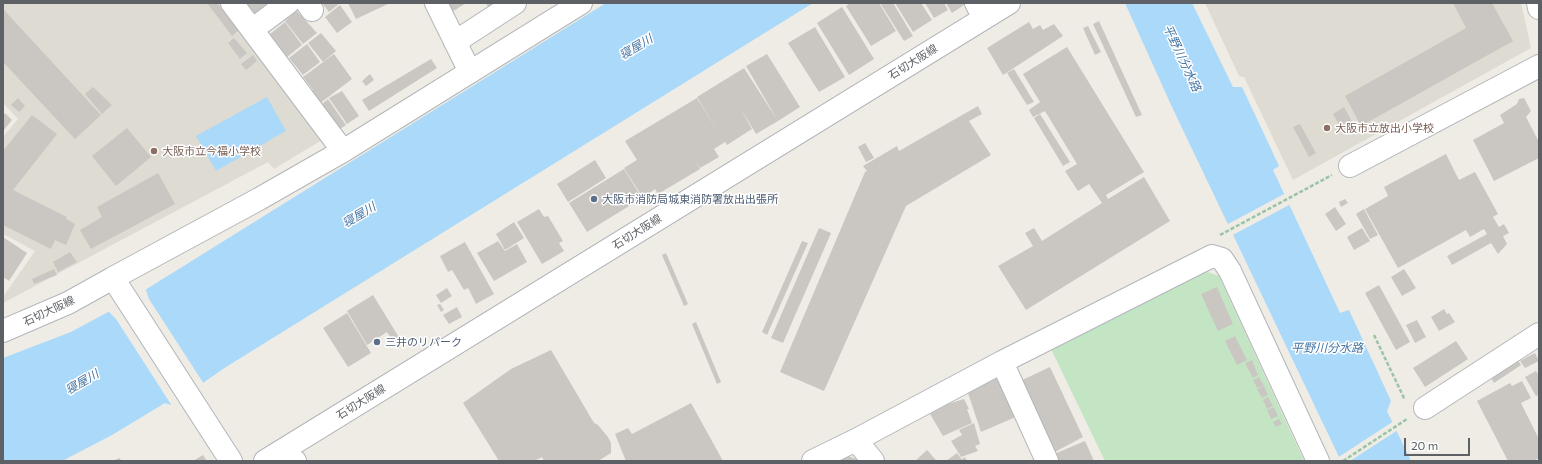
<!DOCTYPE html>
<html>
<head>
<meta charset="utf-8">
<style>
	body { margin:0 }
	#map { position:relative; width:1542px; height:464px; overflow:hidden; background:#eeece5; font-family:Commissioner,sans-serif }
	canvas { display:block }
	.frame { position:absolute; inset:0; border:4px solid #5d6165; pointer-events:none }
	.scale { position:absolute; left:1404px; top:438px; width:66px; height:18px; box-sizing:border-box; border:2px solid #5d6165; border-top:0; padding-left:5px; font-size:12px; line-height:14px; white-space:nowrap; color:#5d6165; -webkit-text-stroke:3px #fff; paint-order:stroke }
</style>
</head>
<body>
<div id="map">
<canvas width="1542" height="464"></canvas>
<div class="frame"></div>
<div class="scale">20 m</div>
</div>
<script>
const g = document.querySelector('canvas').getContext('2d');
g.lineJoin = 'round';
function paint(path, color) { g.fillStyle = color; g.fill(path, 'evenodd'); }
const poly = rows => new Path2D(rows.map(r => 'M' + r).join(''));
function trace(path, color, width, dash) { g.strokeStyle = color; g.lineWidth = width; g.lineCap = dash ? 'butt' : 'round'; g.setLineDash(dash || []); g.stroke(path); }
function label(font, color, halo, rows, align = 'center') {
  g.font = font + ' Commissioner,"Noto Sans JP",sans-serif'; g.lineWidth = 3; g.setLineDash([]); g.textBaseline = 'middle'; g.strokeStyle = halo; g.fillStyle = color; for (const [text, x, y, turn = 0] of rows) {
    g.save(); g.translate(x, y); g.rotate((+turn || 0) * Math.PI / 180); g.textAlign = isNaN(turn) ? turn : align; if (halo) g.strokeText(text, 0, 0); g.fillText(text, 0, 0); g.restore();
  }
}
paint(poly([
	[3,3,223,3,322,140,274,169,268,162,3,303,3,297,35,251,3,234,3,137,18,119,3,103],
	[1205,3,1521,3,1531,48,1293,180,1244,77,1239,76]
]), '#dedbd3');
paint(poly([
	[1202,270,1219,276,1304,461,1105,461,1051,349]
]), '#c4e5c3');
paint(poly([
	[606,3,813,3,226,367,171,405,165,403,112,435,62,461,3,461,3,358,71,332,121,305],
	[1125,3,1192,3,1233,87,1242,87,1279,166,1273,170,1340,313,1349,310,1391,401,1387,411,1411,461,1341,461,1172,107],
	[267,97,286,131,216,171,196,136]
]), '#aad9fa');
paint(poly([
	[1286,193,1291,204,1231,236,1226,225],
	[145,287,149,299,204,384,172,406,116,319,107,310],
	[1394,421,1398,430,1350,461,1338,461,1337,458]
]), '#eeece5');
paint(poly([
	[207,3,217,3,239,30,232,36],
	[245,3,268,3,270,5,256,16],
	[322,3,340,3,329,12],
	[348,3,390,3,356,19],
	[446,3,466,3,452,12],
	[486,3,496,3,488,7],
	[850,3,879,3,896,31,871,46,846,6],
	[880,3,893,3,913,36,904,41],
	[895,3,921,3,932,20,913,32],
	[925,3,944,3,948,10,934,18],
	[946,3,967,3,952,13],
	[1453,3,1492,3,1513,41,1361,126,1345,96,1466,28],
	[340,5,352,22,337,33,325,17],
	[842,7,874,59,849,75,817,23],
	[3,9,101,115,75,139,3,62],
	[297,11,317,33,303,44,285,21],
	[1099,21,1142,115,1136,117,1093,24],
	[285,22,302,45,287,57,270,34],
	[1029,22,1033,29,1040,25,1043,30,1054,24,1063,36,1003,75,987,48],
	[1088,26,1101,52,1095,55,1083,28],
	[815,27,845,77,819,92,788,43],
	[321,33,336,51,323,62,308,43],
	[234,38,247,53,240,59,228,43],
	[307,44,320,62,303,75,289,58],
	[1067,47,1144,172,1106,195,1108,199,1144,177,1170,221,1026,310,998,266,1033,246,1025,233,1034,228,1042,241,1102,203,1089,184,1078,191,1065,171,1077,164,1045,111,1033,117,1029,110,1040,102,1023,74],
	[334,54,352,79,319,104,310,92,313,90,303,77],
	[767,54,800,107,778,121,746,66],
	[253,55,257,61,246,70,241,64],
	[431,59,437,68,369,111,362,100],
	[744,68,778,121,756,134,740,107,752,129,727,145,725,142,714,149,719,157,700,168,696,162,700,169,658,194,655,189,643,198,624,168,637,160,625,141,697,98,719,133,697,97],
	[1014,69,1034,102,1027,105,1007,73],
	[370,74,374,80,366,86,362,81],
	[93,87,112,105,102,114,85,94],
	[342,91,359,116,347,124,329,98],
	[18,98,25,106,19,112,11,105],
	[1524,98,1531,111,1526,117,1539,142,1539,158,1494,181,1473,140,1504,123,1500,115,1517,104,1519,99],
	[328,99,346,125,337,131,318,107],
	[978,106,982,114,969,121,991,155,906,206,824,391,780,372,865,172,867,171,863,166,897,146,899,151],
	[1344,107,1355,127,1344,133,1333,114],
	[5,113,12,120,3,131,3,116],
	[1040,114,1070,162,1063,166,1034,118],
	[32,115,57,134,13,190,67,217,66,219,75,224,66,245,55,240,51,249,3,225,3,151],
	[1300,124,1316,153,1309,157,1293,127],
	[127,128,151,157,116,186,92,156],
	[865,143,874,158,866,162,858,147],
	[1446,154,1459,180,1475,172,1498,214,1493,217,1499,227,1504,224,1509,233,1503,236,1507,244,1498,254,1491,243,1452,265,1447,256,1487,234,1484,229,1470,237,1466,230,1398,268,1365,209,1388,196,1384,187],
	[595,160,606,178,568,202,557,184],
	[624,169,642,198,587,232,569,203],
	[158,173,175,204,91,249,80,230,102,217,97,207],
	[1345,199,1348,203,1341,207,1339,202],
	[1335,207,1346,224,1336,231,1325,214],
	[539,209,544,217,548,216,563,241,559,243,564,251,542,264,517,222],
	[1364,209,1378,235,1370,239,1356,214],
	[514,222,524,238,505,250,496,234],
	[819,228,831,233,783,343,771,338],
	[1362,228,1370,241,1354,250,1347,237],
	[3,237,27,253,9,281,3,277],
	[498,241,505,251,517,244,527,262,494,281,477,253],
	[802,241,808,243,767,335,762,332],
	[465,242,494,294,476,304,468,288,464,290,452,270,448,272,440,256],
	[70,252,77,262,58,272,53,262],
	[666,253,688,304,684,306,662,255],
	[54,269,57,275,34,284,32,279],
	[1404,269,1416,288,1402,296,1391,277],
	[1379,285,1410,342,1396,350,1365,293],
	[1217,287,1233,324,1218,331,1201,294],
	[447,288,452,296,441,303,436,295],
	[373,295,400,339,394,343,387,332,367,345,347,311],
	[440,304,444,310,441,312,437,305],
	[457,307,462,317,449,324,443,315],
	[1444,309,1447,314,1449,313,1455,322,1439,331,1431,317],
	[347,313,371,353,348,367,323,328],
	[1417,320,1426,337,1415,343,1406,325],
	[696,322,721,382,717,384,692,324],
	[1235,336,1247,360,1237,365,1225,341],
	[1456,341,1468,359,1425,387,1413,368],
	[551,350,594,423,598,425,608,437,611,443,611,453,598,461,544,461,542,457,534,461,499,461,463,403,511,369],
	[1535,353,1539,361,1525,368,1520,361],
	[1517,359,1521,365,1494,383,1491,378],
	[1252,360,1258,375,1253,378,1245,363],
	[1050,367,1083,437,1051,454,1018,382],
	[1536,371,1539,376,1539,395,1536,396,1525,377],
	[1000,376,1018,416,981,432,968,393],
	[1259,377,1264,386,1257,388,1253,380],
	[1522,381,1531,398,1521,403,1539,439,1539,458,1534,461,1508,461,1477,401,1510,383,1512,386],
	[1264,386,1268,395,1262,398,1257,389],
	[1268,397,1273,406,1267,409,1263,400],
	[964,399,969,409,967,409,972,423,943,436,930,414,948,404],
	[691,403,723,461,626,461,615,434,628,428,632,434],
	[1274,407,1278,416,1271,419,1267,410],
	[1279,419,1282,424,1276,427,1273,422],
	[974,423,980,444,975,446,978,451,961,457,951,441,962,435,959,430],
	[1085,441,1094,461,1054,461,1052,455],
	[927,450,936,460,935,461,915,461],
	[957,453,963,461,962,459,965,457,967,461,946,461],
	[203,455,207,461,193,461],
	[845,455,862,461,839,461],
	[120,458,121,461,111,461]
]), '#cac7c2');
const minor = poly([
	[232,3,343,151],
	[307,3,312,10],
	[436,3,470,72],
	[976,3,984,18],
	[1538,3,1539,8],
	[253,29,288,3],
	[455,42,515,3],
	[1350,166,1539,66],
	[1002,362,1047,461],
	[1425,408,1539,334],
	[856,440,873,461],
	[277,454,295,461],
	[813,461,856,440,1002,362,1212,256,1222,259,1230,271,1318,461]
]);
const tertiary = poly([
	[113,278,259,199,343,151,581,3]
]);
const secondary = poly([
	[3,331,68,303,113,278,231,461],
	[265,461,1009,3]
]);
trace(minor, '#b3b6b9', 24);
trace(tertiary, '#b3b6b9', 24);
trace(secondary, '#b2b5b9', 24);
trace(poly([
	[1220,235,1332,175],
	[1374,335,1404,398,1406,399],
	[1343,461,1407,419]
]), '#9bc3a6', 2.5, [4, 2]);
trace(minor, '#fff', 22);
trace(tertiary, '#fff', 22);
trace(secondary, '#fff', 22);
for (const [x, y, r, color] of [
	[1327,128,4,"#8d6e63"],
	[154,151,4,"#8d6e63"],
	[594,199,4,"#5c6f8a"],
	[377,342,4,"#5c6f8a"]
]) { const dot = new Path2D(); dot.arc(x, y, r, 0, 2 * Math.PI); g.fillStyle = color; g.fill(dot); trace(dot, '#fff', 1.5); }
label('11px', '#5d6165', '#fff', [
	["石切大阪線",913,62,-32],
	["石切大阪線",637,232,-32],
	["石切大阪線",49,311,-25],
	["石切大阪線",361,402,-32]
]);
label('11px', '#785e54', '#fff', [
	["大阪市立放出小学校",1335,128],
	["大阪市立今福小学校",162,151]
], 'left');
label('11px', '#4e5e75', '#fff', [
	["大阪市消防局城東消防署放出出張所",602,199],
	["三井のリパーク",385,342]
], 'left');
label('italic 12px', '#4475a3', '#fff', [
	["寝屋川",636,47,-31],
	["平野川分水路",1182,58,65],
	["寝屋川",359,215,-31],
	["平野川分水路",1327,348],
	["寝屋川",82,382,-30]
]);
</script>
</body>
</html>
